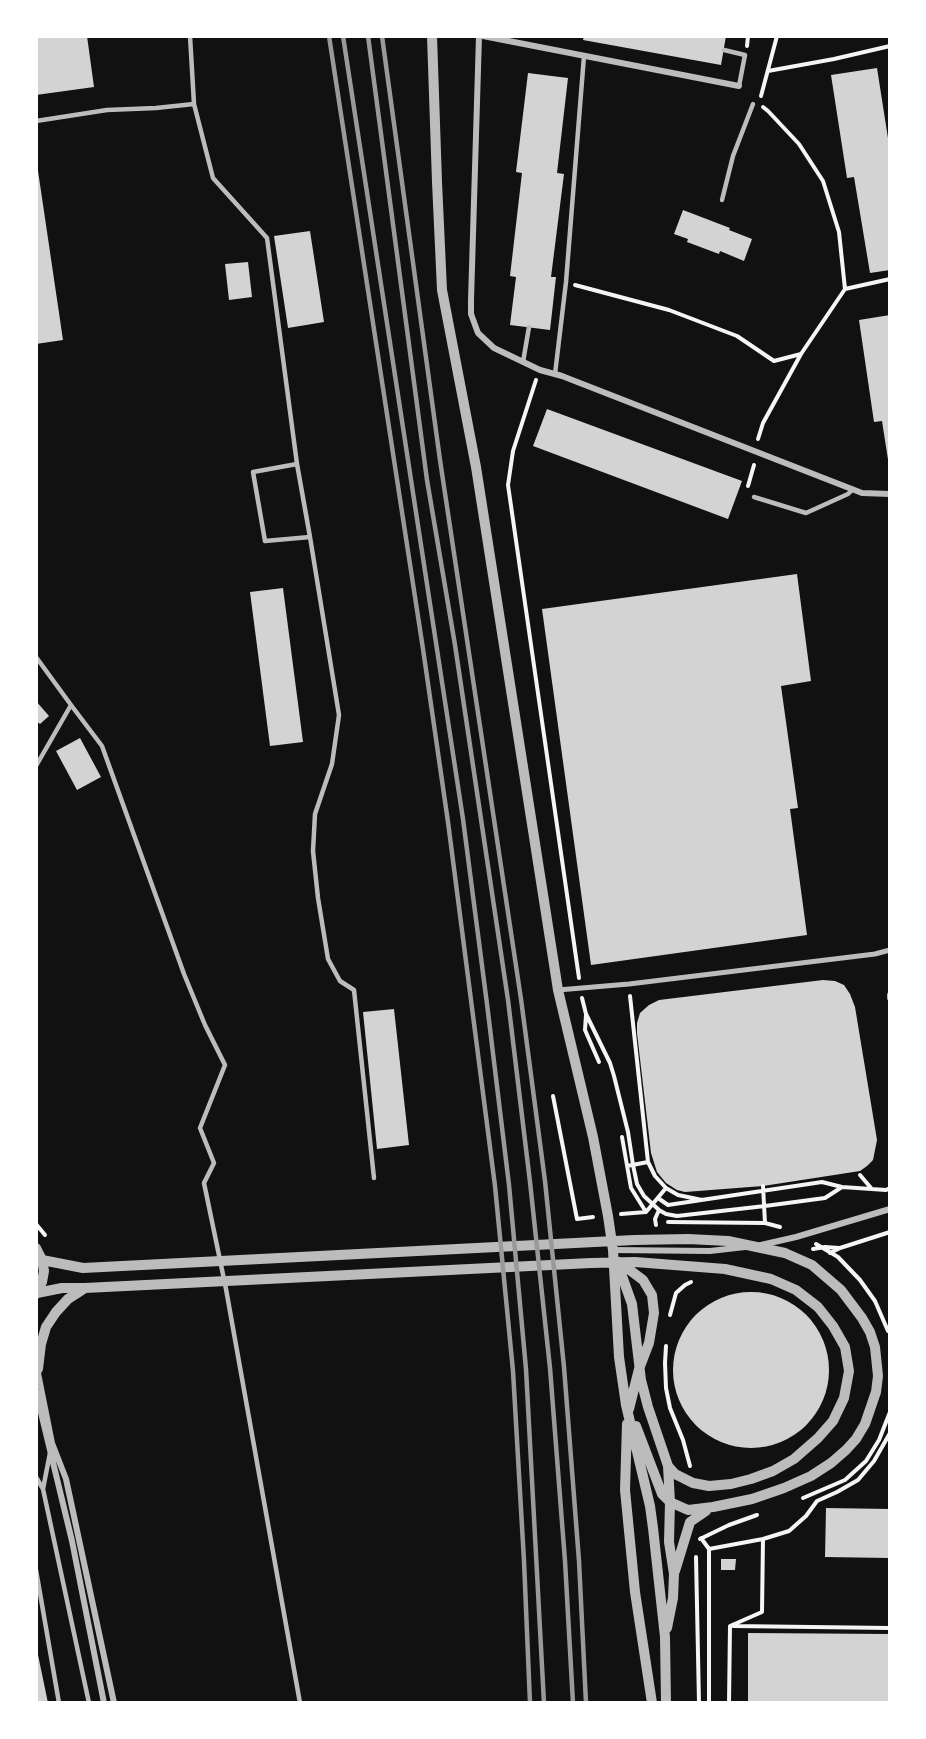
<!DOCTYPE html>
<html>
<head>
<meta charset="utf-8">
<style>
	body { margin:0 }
	#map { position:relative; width:926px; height:1739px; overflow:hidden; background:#111; font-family:"Nunito Sans",sans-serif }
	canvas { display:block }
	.frame { position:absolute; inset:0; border:38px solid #fff; pointer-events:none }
</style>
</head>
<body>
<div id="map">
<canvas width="926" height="1739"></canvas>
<div class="frame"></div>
</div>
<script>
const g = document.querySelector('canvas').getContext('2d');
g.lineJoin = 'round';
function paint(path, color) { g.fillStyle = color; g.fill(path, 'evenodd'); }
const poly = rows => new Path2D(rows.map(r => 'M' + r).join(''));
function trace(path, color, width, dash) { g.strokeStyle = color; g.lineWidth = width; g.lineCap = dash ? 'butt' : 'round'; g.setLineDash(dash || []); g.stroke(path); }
paint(poly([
	[36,36,87,36,94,87,36,95],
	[584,36,726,36,721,65,583,40],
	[877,68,890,151,890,270,870,273,854,177,847,178,831,75],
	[528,73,568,78,557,173,564,174,551,277,556,277,550,330,510,325,516,277,510,276,522,173,516,172],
	[36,164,37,164,63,340,36,344],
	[683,210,730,228,729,230,752,239,744,261,720,251,719,254,687,242,688,239,674,234],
	[310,231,324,322,288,328,274,236],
	[248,262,252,297,229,300,225,264],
	[890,315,890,466,889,466,882,421,874,422,859,320],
	[547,409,742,481,728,519,533,446],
	[797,574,811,681,781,686,798,808,790,809,807,935,591,965,542,609],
	[283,588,303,742,270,746,250,592],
	[36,701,49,716,40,724,36,721],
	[80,738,101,777,77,790,56,751],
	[823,980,835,981,844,985,850,994,855,1007,877,1140,873,1160,867,1166,860,1171,763,1186,685,1192,677,1190,666,1183,657,1172,651,1153,637,1033,637,1023,640,1013,649,1005,659,1000],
	[394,1009,409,1145,377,1149,363,1012],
	'673 1370a78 78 0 1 1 156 0a78 78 0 1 1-156 0Z',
	[826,1508,890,1509,890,1558,825,1557],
	[721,1559,736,1559,735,1570,721,1570],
	[748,1633,890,1634,890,1703,748,1703],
	[36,1650,37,1650,48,1703,36,1703]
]), '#d3d3d3');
trace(poly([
	[747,46,748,36],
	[768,71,834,59,890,46],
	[761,96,777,36],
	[763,107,768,111,799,144,823,181,839,232,845,289],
	[575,285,669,310,737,336,774,361,801,354],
	[536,380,513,451,508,485,579,978],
	[758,439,763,423,801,354,845,289,890,279],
	[748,486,754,465],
	[630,996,648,1162,655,1176,666,1188,678,1195,702,1200],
	[582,998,586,1014,610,1063,614,1076,628,1132,633,1165,637,1184,644,1196,659,1210,666,1214,677,1216,765,1206,825,1198,842,1187],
	[586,1015,585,1030,599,1062],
	[553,1096,577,1219,593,1217],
	[622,1137,631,1188,646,1212],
	[627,1166,648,1162],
	[860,1175,871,1188],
	[763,1186,765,1223],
	[658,1198,668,1205,822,1182,842,1187,886,1190,890,1188],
	[621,1214,646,1212,666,1188],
	[668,1222,765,1223,780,1227],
	[36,1224,45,1235],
	[656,1225,655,1219,659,1210],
	[816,1244,838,1257,860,1280,875,1301,888,1331],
	[813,1249,825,1247,839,1248],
	[830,1253,840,1248,890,1232],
	[670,1315,676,1293,685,1285,691,1282],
	[666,1346,665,1363,666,1388,670,1408,683,1440,690,1466],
	[803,1498,845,1480,866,1461,879,1440,890,1412],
	[701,1538,709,1549,709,1703],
	[700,1539,729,1525,757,1515],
	[709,1549,763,1539,789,1531,806,1516,817,1501,837,1492,858,1480,874,1461,890,1433],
	[696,1557,699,1703],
	[733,1626,890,1628],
	[729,1703,730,1626,762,1612,763,1539]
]), '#f5f5f5', 4);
trace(poly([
	[190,36,194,104],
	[724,50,745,55,739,86],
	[36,121,107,110,156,108,194,104,213,178,267,238,297,464,310,537,265,541,253,472,297,464],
	[722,200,733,156,753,104],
	[523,362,529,327],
	[555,374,566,282,584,56],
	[754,497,806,513,848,494,853,489],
	[310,537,339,715,332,764,315,814,313,851,318,898,328,959,340,981,354,990,374,1178],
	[36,657,71,705,36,766],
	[71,705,102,746,184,974,205,1025,225,1065,200,1128,214,1163,204,1183,226,1289,300,1703],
	[36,1477,43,1489,89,1703],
	[43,1489,50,1453],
	[36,1570,59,1703]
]), '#bcbcbc', 4.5);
trace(poly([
	[558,990,629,984,875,954,890,950]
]), '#bcbcbc', 5);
trace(poly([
	[479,36,471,300,471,314,478,333,494,348,540,370,562,376,862,493,890,494],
	[483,36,739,86],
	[890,995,890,998],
	[761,1245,796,1237,890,1209],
	[613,1250,710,1251,745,1247],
	[37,1368,52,1443,66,1479,114,1703],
	[36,1392,72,1541,104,1703]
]), '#bcbcbc', 6);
trace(poly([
	[432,36,437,182,442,290,476,467,558,990,593,1137,608,1216,613,1250,619,1357,626,1405,650,1506,653,1528,665,1637,666,1703],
	[36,1248,42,1260,44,1271,42,1282,36,1294],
	[42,1260,83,1268,634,1240,688,1239,728,1241,785,1253,812,1265,841,1290,862,1318,870,1332,875,1347,878,1376,876,1392,865,1424,856,1439,846,1450,831,1463,811,1476,784,1488,752,1499,713,1507,688,1510,670,1502,662,1494,636,1426],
	[617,1262,632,1304,641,1380,648,1407,668,1466,670,1502,669,1542,674,1574,673,1598,667,1628],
	[619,1262,643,1280,652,1295,654,1313,649,1343,639,1369,629,1409],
	[37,1293,62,1288,85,1288,591,1263,635,1262,725,1269,771,1279,796,1290,818,1307,833,1326,845,1347,849,1371,844,1398,833,1421,818,1438,794,1459,773,1471,751,1479,731,1484,709,1486,693,1483,675,1474,668,1466],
	[38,1369,41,1344,46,1327,56,1312,68,1299,85,1288],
	[627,1424,625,1490,635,1592,652,1703],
	[675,1571,690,1522,706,1511]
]), '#bcbcbc', 10);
trace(poly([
	[329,36,423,649,448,822,495,1186,513,1371,524,1561,530,1703],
	[343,36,463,819,487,1004,509,1185,526,1369,544,1703],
	[368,36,427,480,455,645,508,1000,530,1182,550,1368,565,1561,573,1703],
	[382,36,440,460,521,999,545,1181,564,1367,579,1561,586,1703]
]), '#9a9a9a', 4.5);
</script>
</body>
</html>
